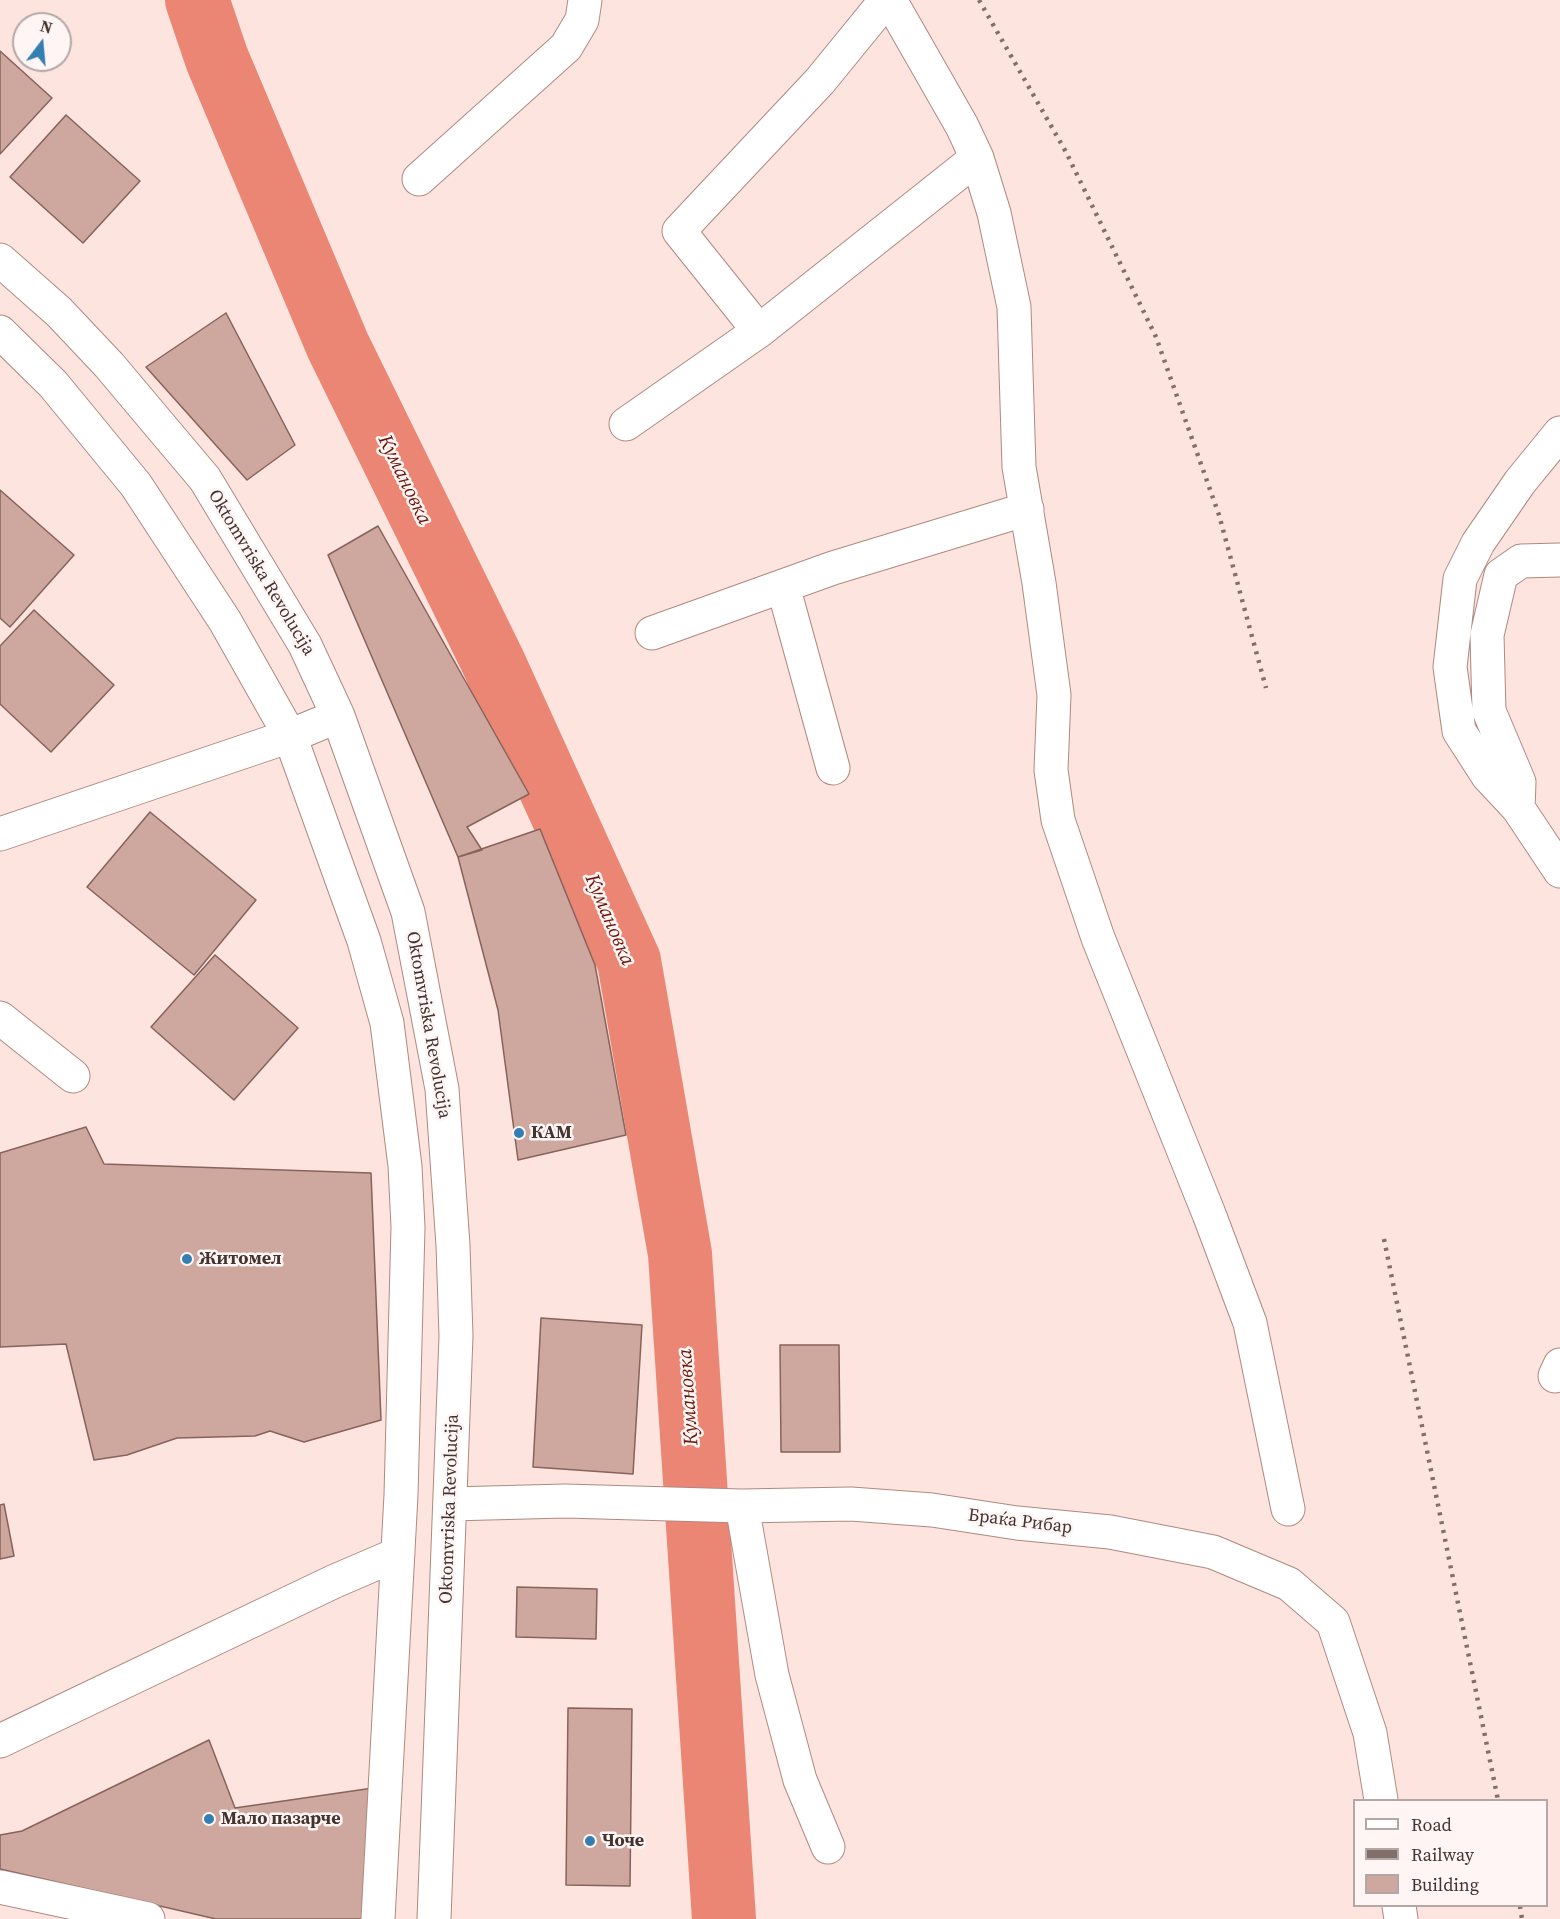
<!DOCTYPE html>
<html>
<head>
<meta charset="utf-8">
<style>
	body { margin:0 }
	#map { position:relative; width:1560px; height:1919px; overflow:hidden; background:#fde4df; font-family:"Source Serif 4",serif }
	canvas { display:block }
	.legend { position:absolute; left:1353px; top:1799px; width:195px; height:108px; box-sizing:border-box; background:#fef5f4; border:2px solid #b4a8a6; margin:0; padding:8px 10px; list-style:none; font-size:18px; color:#443430 }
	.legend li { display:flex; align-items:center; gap:12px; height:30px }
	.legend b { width:30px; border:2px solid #b4a8a6 }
	.north { position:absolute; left:12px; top:12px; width:60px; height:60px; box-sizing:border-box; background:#fef5f4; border:2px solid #b4a8a6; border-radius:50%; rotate:16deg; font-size:16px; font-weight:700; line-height:24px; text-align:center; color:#443430 }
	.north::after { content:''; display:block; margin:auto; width:21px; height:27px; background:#337fb2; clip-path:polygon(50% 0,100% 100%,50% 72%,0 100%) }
</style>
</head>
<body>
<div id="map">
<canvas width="1560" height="1919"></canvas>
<ul class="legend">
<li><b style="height:8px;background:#fff"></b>Road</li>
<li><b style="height:8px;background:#826f6a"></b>Railway</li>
<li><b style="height:16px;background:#cea79e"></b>Building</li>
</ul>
<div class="north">N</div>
</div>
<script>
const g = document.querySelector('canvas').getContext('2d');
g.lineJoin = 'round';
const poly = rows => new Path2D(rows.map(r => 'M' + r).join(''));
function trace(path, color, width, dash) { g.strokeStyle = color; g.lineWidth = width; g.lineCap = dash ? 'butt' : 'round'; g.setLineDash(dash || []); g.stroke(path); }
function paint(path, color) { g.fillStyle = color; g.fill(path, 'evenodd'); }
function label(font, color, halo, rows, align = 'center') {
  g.font = font + ' "Source Serif 4",serif'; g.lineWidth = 5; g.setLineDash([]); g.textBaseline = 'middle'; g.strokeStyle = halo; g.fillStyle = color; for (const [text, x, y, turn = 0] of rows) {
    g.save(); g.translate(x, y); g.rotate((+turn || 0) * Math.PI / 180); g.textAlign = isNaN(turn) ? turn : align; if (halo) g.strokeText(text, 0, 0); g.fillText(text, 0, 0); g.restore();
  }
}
trace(poly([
	[197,0,217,59,338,346,493,662,629,961,680,1254,724,1919]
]), '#ea8673', 64);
const building = poly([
	[0,51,52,98,0,154,0,51],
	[66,115,140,181,83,243,10,177,66,115],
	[226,313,295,445,247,480,146,367,226,313],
	[0,490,74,555,10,627,0,618,0,490],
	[378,526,529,794,467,827,482,850,458,857,328,555,378,526],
	[34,610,114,685,51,752,0,704,0,646,34,610],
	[150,812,256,900,194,975,87,887,150,812],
	[540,829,595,965,626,1135,518,1160,498,1010,458,857,540,829],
	[215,955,298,1028,234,1100,151,1027,215,955],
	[86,1127,104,1164,371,1173,381,1420,304,1442,270,1431,255,1436,177,1438,127,1455,94,1460,66,1344,0,1347,0,1153,86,1127],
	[541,1318,642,1325,633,1474,533,1467,541,1318],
	[780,1345,839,1345,840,1452,781,1452,780,1345],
	[4,1504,14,1556,0,1559,0,1505,4,1504],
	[517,1587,597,1589,596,1639,516,1637,517,1587],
	[568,1708,632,1709,630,1886,566,1885,568,1708],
	[209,1740,235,1808,373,1788,367,1919,216,1919,0,1869,0,1835,22,1831,209,1740]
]);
paint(building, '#cea79e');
trace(building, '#87635c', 1.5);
const minor = poly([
	[890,0,962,126,977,158,994,213,1014,307,1019,467,1039,583,1054,695,1051,770,1058,820,1098,938,1209,1214,1250,1323,1288,1509],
	[419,179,566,47,582,20,585,0],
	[0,260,59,312,109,365,205,479,305,645,338,716,408,912,442,1089,453,1245,456,1336,434,1919],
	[759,331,679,231,820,81,886,0],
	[0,332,53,384,136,485,225,621,290,736,364,941,387,1023,405,1166,408,1227,401,1495,378,1919],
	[626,424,759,331,977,158],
	[1560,433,1520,482,1478,543,1460,579,1450,667,1459,731,1488,776,1518,808,1560,871],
	[783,586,833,768],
	[652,633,833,568,1027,509],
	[1518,808,1519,782,1489,711,1487,635,1501,575,1521,561,1560,560],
	[0,834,290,736,338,716],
	[0,1018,73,1076],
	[1555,1376,1560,1365],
	[450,1504,565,1501,742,1506,851,1504,932,1510,1017,1523,1110,1532,1213,1552,1289,1584,1333,1622,1370,1733,1381,1800],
	[742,1506,772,1675,800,1780,828,1847],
	[0,1741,335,1581,398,1554],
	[0,1887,148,1919],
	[1399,1906,1401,1919]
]);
trace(minor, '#af8981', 35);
trace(minor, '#fff', 33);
trace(poly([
	[979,0,1066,152,1156,337,1219,515,1266,688],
	[1384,1239,1498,1800],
	[1520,1906,1522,1919]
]), '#826f6a', 4.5, [3, 6]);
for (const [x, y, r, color] of [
	[519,1133,6,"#337fb2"],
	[187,1259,6,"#337fb2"],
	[209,1819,6,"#337fb2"],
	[590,1841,6,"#337fb2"]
]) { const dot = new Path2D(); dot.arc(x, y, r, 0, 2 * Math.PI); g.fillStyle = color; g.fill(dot); trace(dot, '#fef5f4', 2); }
label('18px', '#443430', '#fef5f4', [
	["Oktomvriska Revolucija",261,573,59],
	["Oktomvriska Revolucija",428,1025,80],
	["Oktomvriska Revolucija",450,1509,-88],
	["Браќа Рибар",1020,1522,7]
]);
label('bold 18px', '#443430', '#fef5f4', [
	["КАМ",531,1133],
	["Житомел",199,1259],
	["Мало пазарче",221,1819],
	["Чоче",602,1841]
], 'left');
label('italic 20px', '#6d1406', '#fef5f4', [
	["Кумановка",404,480,64],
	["Кумановка",609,920,67],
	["Кумановка",689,1397,-94]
]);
</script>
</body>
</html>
